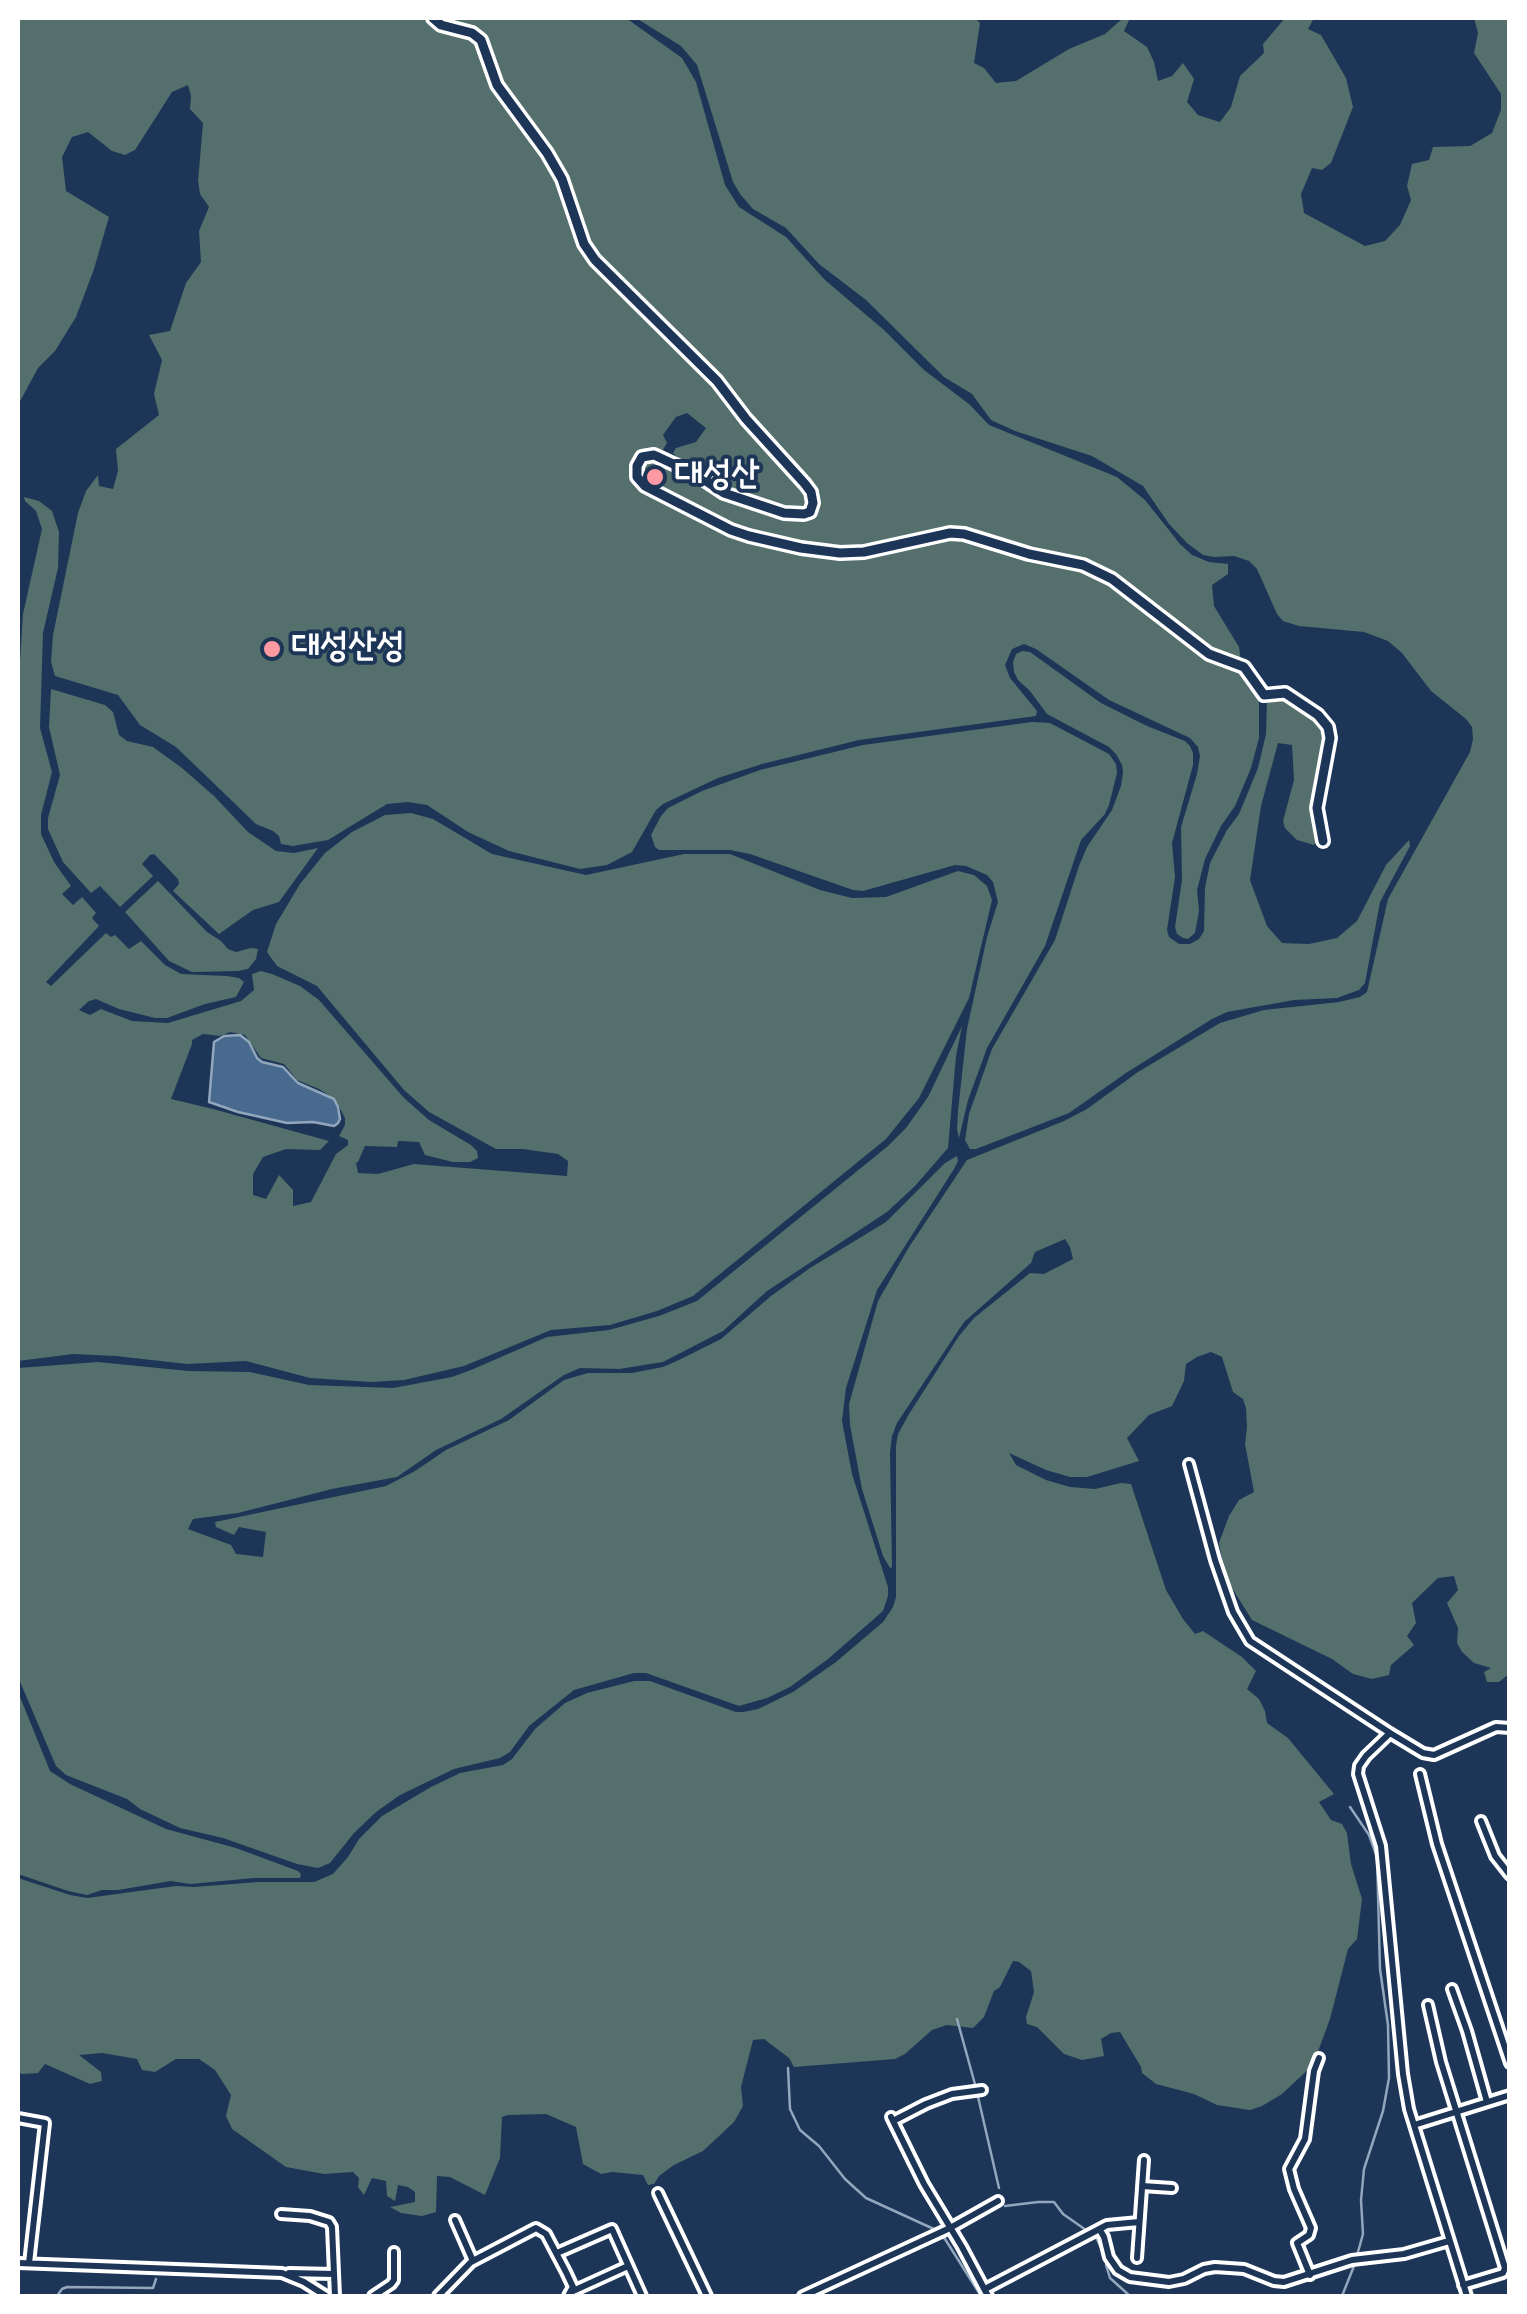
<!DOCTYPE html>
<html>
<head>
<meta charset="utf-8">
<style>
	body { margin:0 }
	#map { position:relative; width:1527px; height:2314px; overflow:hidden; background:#1d3557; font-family:Mynerve,sans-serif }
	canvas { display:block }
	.frame { position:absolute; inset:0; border:20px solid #fff; pointer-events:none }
</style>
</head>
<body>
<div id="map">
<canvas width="1527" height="2314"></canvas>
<div class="frame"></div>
</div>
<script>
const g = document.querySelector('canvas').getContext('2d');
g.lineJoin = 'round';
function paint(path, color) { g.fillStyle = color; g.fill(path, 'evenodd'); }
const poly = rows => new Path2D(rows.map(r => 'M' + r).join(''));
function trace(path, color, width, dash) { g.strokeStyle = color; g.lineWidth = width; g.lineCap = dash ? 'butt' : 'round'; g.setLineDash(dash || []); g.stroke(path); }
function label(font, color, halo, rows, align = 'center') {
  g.font = font + ' Mynerve,"Poor Story",sans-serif'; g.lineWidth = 8; g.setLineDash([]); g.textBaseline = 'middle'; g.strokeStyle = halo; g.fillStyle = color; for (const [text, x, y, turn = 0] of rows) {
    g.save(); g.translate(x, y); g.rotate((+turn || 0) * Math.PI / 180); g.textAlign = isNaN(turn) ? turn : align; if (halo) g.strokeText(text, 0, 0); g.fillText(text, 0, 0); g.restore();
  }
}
paint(poly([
	[18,18,428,18,440,30,463,36,476,43,483,57,486,75,536,145,551,169,564,208,584,251,608,281,707,376,765,450,805,487,809,495,809,504,804,510,786,509,727,488,681,461,673,453,676,448,696,442,706,428,687,413,676,417,663,435,667,443,661,453,644,452,632,461,630,469,634,479,656,498,747,539,862,556,952,537,968,539,1088,570,1106,580,1202,654,1241,670,1247,676,1259,699,1259,738,1251,768,1235,806,1221,826,1205,859,1197,890,1199,911,1195,933,1188,939,1183,938,1177,934,1175,927,1182,880,1181,827,1197,774,1200,756,1198,747,1190,738,1109,700,1036,649,1024,644,1012,649,1005,665,1010,678,1037,711,1036,716,859,740,762,764,718,778,663,804,656,810,632,852,607,865,580,869,509,851,468,832,427,805,408,802,387,804,328,840,293,846,281,844,279,836,273,831,256,824,176,747,140,725,118,695,55,676,51,662,53,635,78,513,86,491,98,475,99,486,113,489,118,471,116,449,159,415,154,394,162,360,149,335,170,331,186,283,201,262,199,231,209,207,200,194,198,181,203,123,190,109,191,96,188,85,172,92,135,150,125,155,112,151,88,132,72,137,62,157,66,191,109,217,94,269,76,317,55,351,38,368,18,405],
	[440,18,626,18,682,58,696,82,725,185,739,207,786,237,825,280,884,330,924,370,969,404,989,425,1117,477,1145,500,1180,544,1192,555,1209,562,1228,564,1228,574,1212,585,1214,606,1239,647,1241,662,1219,655,1203,645,1126,585,1032,551,965,532,865,548,841,550,801,544,733,528,707,512,664,494,643,479,640,466,647,459,657,459,679,475,692,476,723,494,811,516,818,507,813,489,765,435,727,387,608,270,593,251,565,183,502,84,484,38,450,26],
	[636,18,975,18,980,23,974,63,984,68,996,83,1016,81,1069,49,1105,34,1123,18,1130,18,1124,31,1147,47,1154,62,1158,81,1172,76,1183,63,1194,79,1187,102,1198,115,1220,122,1231,107,1240,76,1264,53,1263,44,1285,18,1314,18,1308,29,1321,35,1346,78,1353,107,1331,163,1322,170,1312,168,1301,194,1304,213,1365,246,1385,241,1400,225,1411,200,1407,186,1412,164,1429,160,1433,147,1470,146,1492,133,1501,110,1501,94,1474,53,1478,33,1474,18,1509,18,1509,1674,1499,1682,1487,1682,1484,1672,1491,1668,1474,1663,1462,1652,1457,1643,1458,1628,1447,1603,1458,1590,1454,1576,1438,1578,1412,1603,1416,1623,1407,1636,1414,1645,1391,1665,1389,1675,1372,1679,1353,1674,1332,1659,1252,1620,1225,1577,1219,1543,1229,1516,1239,1500,1254,1492,1245,1444,1247,1427,1246,1408,1243,1399,1233,1392,1222,1357,1211,1352,1197,1357,1186,1364,1184,1381,1172,1406,1149,1415,1127,1438,1139,1461,1087,1477,1070,1477,1046,1470,1009,1453,1016,1465,1046,1480,1070,1487,1095,1489,1121,1483,1131,1484,1166,1590,1183,1619,1195,1634,1203,1631,1242,1657,1256,1671,1247,1689,1259,1699,1265,1711,1267,1723,1288,1738,1334,1794,1319,1802,1331,1820,1342,1824,1347,1833,1351,1864,1362,1899,1357,1939,1348,1949,1330,2019,1313,2065,1282,2094,1262,2106,1250,2110,1217,2105,1194,2094,1156,2084,1142,2073,1141,2067,1120,2032,1111,2033,1101,2039,1104,2056,1082,2060,1064,2054,1037,2027,1027,2024,1026,2017,1034,1992,1031,1971,1019,1962,1013,1961,1000,1987,994,1991,984,2017,973,2028,947,2025,932,2030,905,2054,895,2059,794,2067,789,2058,764,2039,753,2040,741,2087,743,2106,734,2122,703,2151,674,2165,659,2176,654,2184,648,2185,643,2175,612,2172,601,2174,583,2164,576,2127,546,2114,508,2115,502,2117,500,2158,485,2195,450,2177,437,2176,436,2212,422,2216,401,2213,390,2207,415,2202,415,2192,408,2187,398,2185,395,2201,387,2196,386,2181,372,2178,364,2195,358,2187,359,2178,353,2172,324,2174,286,2167,232,2129,226,2116,231,2095,215,2070,199,2059,176,2059,155,2072,142,2070,137,2059,102,2053,79,2055,101,2072,102,2081,90,2084,45,2064,38,2073,22,2074,18,2072,18,1878,70,1895,87,1898,176,1886,194,1887,258,1882,314,1882,333,1874,348,1857,359,1839,382,1816,431,1787,460,1773,503,1765,512,1759,535,1729,565,1703,587,1693,634,1681,650,1681,736,1712,743,1712,758,1709,793,1692,836,1662,883,1622,893,1607,896,1597,896,1446,898,1434,909,1414,959,1336,974,1318,1030,1273,1044,1274,1073,1259,1070,1247,1065,1239,1035,1252,1031,1263,964,1322,897,1423,892,1436,890,1453,892,1567,890,1568,883,1556,862,1489,850,1425,849,1404,878,1301,909,1247,967,1160,1064,1121,1087,1109,1138,1072,1220,1023,1264,1010,1339,1002,1360,997,1367,992,1388,899,1470,752,1473,739,1472,727,1466,719,1431,691,1402,653,1388,641,1364,632,1299,626,1283,621,1277,614,1257,569,1249,561,1234,556,1214,557,1203,555,1187,543,1169,524,1143,486,1092,456,1015,431,991,420,972,394,944,377,866,300,819,264,786,228,753,209,740,194,733,182,697,65,681,46],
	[24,497,39,501,52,511,59,532,58,568,43,633,40,728,52,772,41,815,41,834,54,862,71,886,62,894,73,905,82,897,96,913,92,918,99,926,46,982,51,986,106,933,111,937,115,935,129,949,141,941,165,965,181,974,227,976,239,978,244,982,236,997,205,1004,167,1018,155,1018,119,1009,96,999,89,1001,79,1010,90,1015,101,1009,132,1021,168,1023,241,1001,254,990,252,974,261,971,272,974,300,986,319,1000,404,1098,429,1120,471,1145,477,1151,478,1158,470,1162,453,1162,425,1155,419,1142,398,1141,397,1147,365,1146,358,1162,356,1163,358,1173,378,1174,414,1164,567,1176,568,1161,558,1154,523,1149,496,1149,429,1112,404,1090,317,986,277,966,267,952,276,924,300,884,325,853,352,832,385,815,411,813,433,819,492,854,586,875,684,854,730,854,820,890,852,898,886,897,958,871,974,875,987,886,992,900,969,998,919,1098,886,1139,693,1296,657,1311,610,1325,551,1330,464,1366,404,1380,371,1382,310,1378,246,1361,187,1364,116,1356,73,1354,18,1361,19,678,23,614,42,529,36,511,25,501],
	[230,1032,245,1035,261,1058,284,1064,297,1080,319,1089,335,1099,345,1118,345,1125,339,1136,348,1140,348,1145,336,1154,311,1202,293,1206,293,1190,279,1175,266,1199,253,1195,253,1174,263,1157,286,1149,320,1150,329,1141,213,1109,171,1099,192,1044,192,1040,203,1034,220,1036],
	[1022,651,1030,652,1101,703,1147,726,1185,741,1190,746,1193,753,1193,765,1172,843,1175,877,1167,930,1169,937,1179,944,1190,944,1199,939,1204,931,1205,888,1210,863,1227,830,1239,814,1258,768,1266,734,1267,699,1284,696,1296,702,1321,725,1326,735,1312,806,1318,839,1314,845,1297,840,1285,828,1283,821,1294,780,1292,745,1278,743,1261,806,1250,880,1267,926,1282,943,1309,944,1337,938,1357,921,1386,865,1409,840,1410,846,1380,902,1365,983,1359,990,1337,998,1294,1000,1227,1012,1212,1019,1126,1073,1069,1113,976,1149,970,1149,965,1140,969,1114,992,1049,1055,940,1079,866,1087,847,1112,810,1121,786,1123,773,1122,765,1116,754,1109,747,1047,714,1030,691,1018,680,1014,672,1013,662,1016,654],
	[51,689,105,705,113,712,119,735,127,741,153,747,182,768,214,796,248,832,276,851,294,853,318,848,279,902,253,910,219,934,173,891,179,884,178,879,154,854,150,855,142,864,153,876,120,907,100,886,91,893,63,862,48,829,48,818,60,775,49,727],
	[1032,722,1050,723,1109,754,1116,764,1117,773,1109,805,1105,814,1081,840,1045,946,987,1048,968,1100,959,1138,957,1129,958,1111,967,1029,987,937,998,902,993,882,987,875,966,866,955,865,863,891,853,890,750,854,730,850,659,850,655,847,651,835,661,816,668,808,702,791,760,770,863,745],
	[158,881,207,932,221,941,228,949,236,952,251,948,258,949,256,959,248,969,238,971,192,972,169,961,125,912],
	[962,1026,956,1056,948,1148,915,1186,887,1212,767,1291,723,1331,663,1362,619,1369,580,1368,564,1375,501,1419,436,1450,397,1477,332,1489,238,1513,193,1519,188,1529,231,1545,236,1554,263,1557,266,1532,239,1527,234,1535,216,1527,215,1522,386,1486,415,1471,446,1450,509,1420,564,1380,588,1373,632,1373,663,1367,679,1360,721,1339,771,1296,810,1268,886,1222,945,1163,957,1156,958,1161,954,1169,877,1290,846,1388,842,1421,852,1474,888,1587,888,1596,883,1611,828,1659,790,1687,767,1698,739,1706,646,1673,634,1673,574,1690,529,1726,510,1752,500,1758,454,1769,400,1795,376,1812,354,1833,330,1863,318,1868,297,1864,223,1838,180,1828,140,1809,127,1799,66,1775,56,1766,18,1677,18,1368,98,1362,188,1371,250,1372,309,1385,393,1388,452,1377,471,1370,547,1337,609,1330,659,1316,697,1301,888,1146,906,1128,928,1097],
	[18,1692,50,1771,70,1784,166,1829,236,1848,298,1871,301,1874,300,1878,254,1878,190,1884,171,1881,118,1890,102,1890,87,1895,68,1891,18,1874]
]), '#546f6c');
const water = poly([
	[240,1035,249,1042,257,1058,262,1062,283,1067,298,1083,334,1099,338,1107,340,1119,338,1123,334,1126,313,1122,287,1123,238,1112,209,1102,214,1042,224,1036,240,1035]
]);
paint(water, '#496a8f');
trace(water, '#92a6bc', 2.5);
trace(poly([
	[957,2019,976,2088,999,2188],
	[788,2068,790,2109,800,2130,819,2146,845,2179,866,2198,936,2230,945,2239,981,2296],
	[1005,2206,1038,2202,1054,2202,1063,2214,1096,2237,1107,2261,1106,2265,1110,2278,1130,2296],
	[57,2296,62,2289,67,2287,153,2288,156,2279],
	[1342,2296,1354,2266,1363,2234,1361,2200,1364,2169,1383,2111,1389,2078,1388,2025,1380,1969,1377,1857,1369,1835,1350,1807]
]), '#92a6bc', 2.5);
const street = poly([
	[1189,1464,1215,1560,1233,1612,1250,1641,1390,1733],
	[1420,1774,1437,1844,1510,2063],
	[1481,1821,1495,1856,1510,1875],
	[1452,1989,1467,2031,1487,2102],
	[1428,2005,1441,2062,1505,2268,1503,2273,1463,2285],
	[891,2117,924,2184,962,2247,988,2296],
	[18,2118,45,2123,29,2263],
	[893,2121,926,2104,952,2094,982,2090],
	[1414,2125,1510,2095],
	[1142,2186,1172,2188],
	[658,2193,707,2296],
	[281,2214,310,2216,329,2222,332,2227,335,2296],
	[455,2220,473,2261],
	[1100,2230,1104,2237,1109,2257,1118,2270,1130,2277,1169,2282,1184,2279,1204,2269,1215,2267,1244,2269,1274,2281,1284,2282,1352,2260,1404,2254,1449,2241],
	[557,2253,612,2229,642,2296],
	[1137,2258,1144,2160],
	[18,2263,282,2273,304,2282,326,2296],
	[289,2273,334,2274],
	[1310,2275,1297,2243,1309,2235,1311,2228,1294,2189,1289,2169,1305,2139,1314,2071,1319,2058],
	[985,2289,1107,2225,1139,2222],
	[573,2291,628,2266],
	[373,2296,391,2284,394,2280,394,2252],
	[438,2296,471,2262,536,2228,546,2234,566,2272,573,2287,568,2296],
	[803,2296,950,2228,998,2201],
	[1467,2296,1409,2109,1403,2074,1381,1846,1358,1774,1359,1766,1366,1756,1390,1733,1423,1753,1434,1755,1496,1727,1510,1728]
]);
const secondary = poly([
	[433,18,441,25,472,33,481,40,497,85,547,153,562,179,584,244,595,260,717,381,746,419,805,484,811,492,813,503,810,512,804,514,784,513,724,493,697,475,654,455,642,457,637,466,637,477,645,486,731,530,749,536,801,548,840,553,864,552,950,533,964,534,1029,554,1083,565,1112,579,1209,654,1244,667,1264,695,1285,693,1318,715,1328,727,1330,738,1317,808,1323,841]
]);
trace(street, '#fff', 14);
trace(secondary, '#fff', 16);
trace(street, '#1d3557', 6);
trace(secondary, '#1d3557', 9);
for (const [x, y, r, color] of [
	[655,477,10,"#ff9aa2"],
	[272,649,10,"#ff9aa2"]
]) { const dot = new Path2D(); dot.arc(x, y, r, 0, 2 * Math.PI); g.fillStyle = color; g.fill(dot); trace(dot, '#1d3557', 4); }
label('bold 35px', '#fff', '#1d3557', [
	["대성산",675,477],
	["대성산성",292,649]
], 'left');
</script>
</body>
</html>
